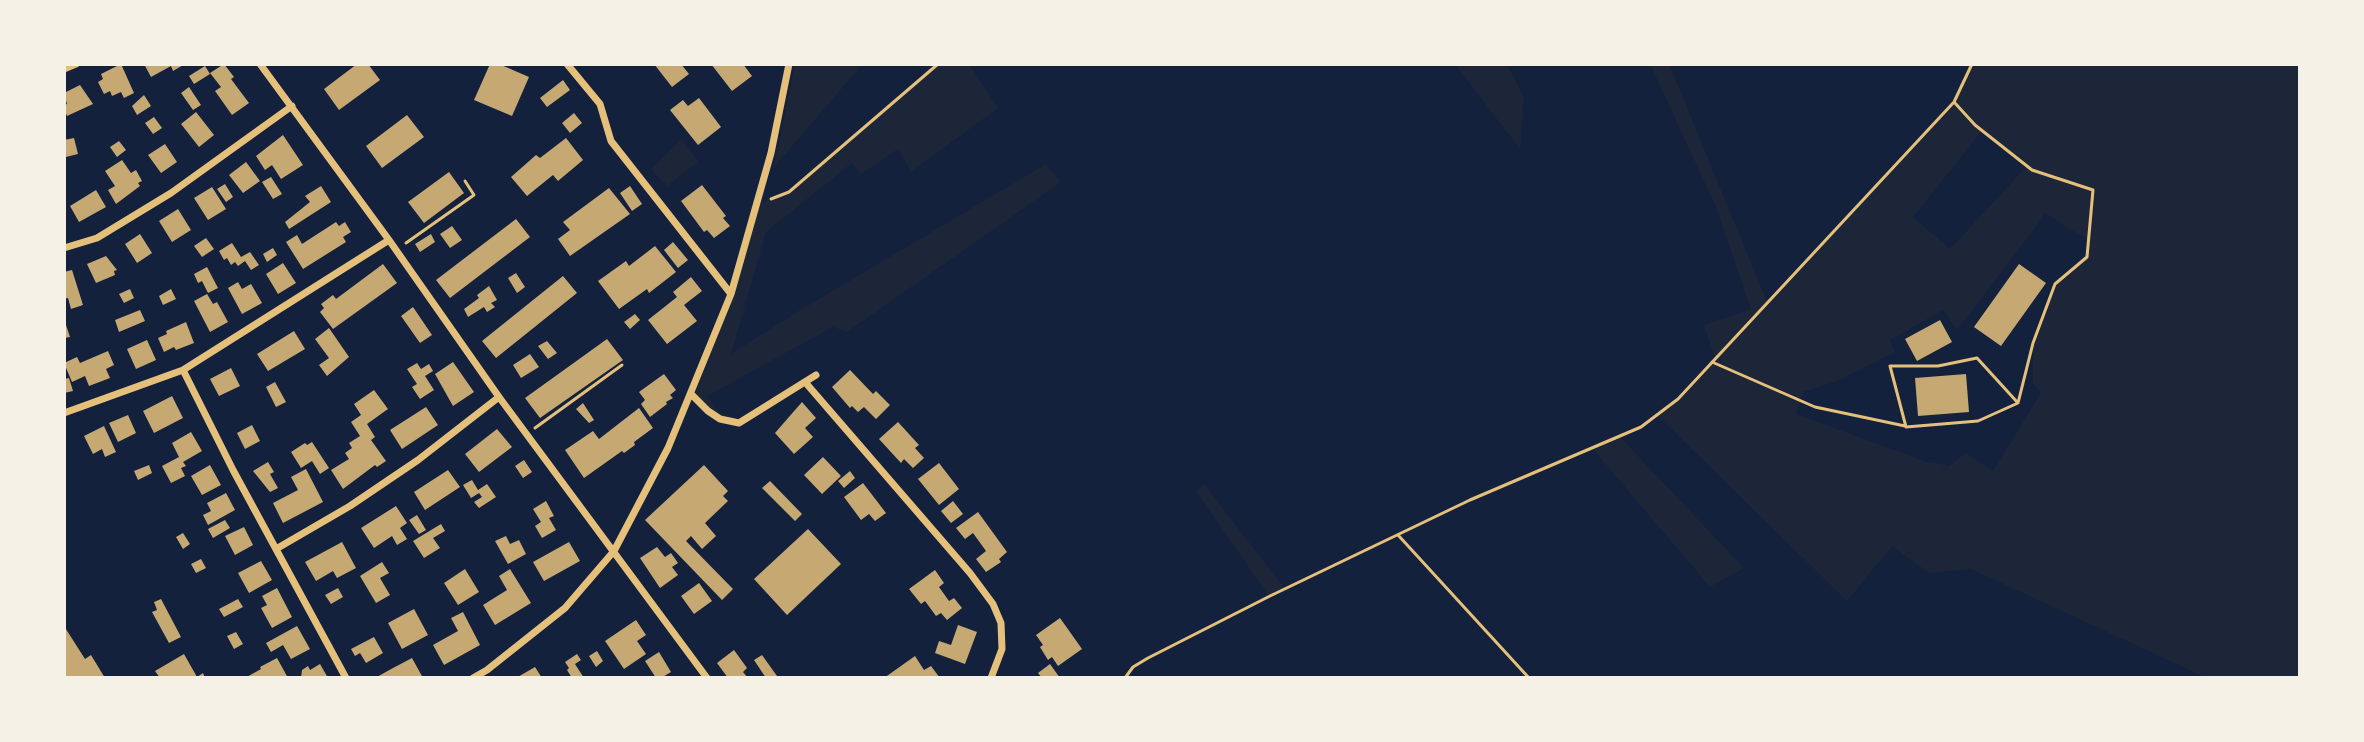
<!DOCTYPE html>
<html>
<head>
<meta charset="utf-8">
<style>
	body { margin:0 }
	#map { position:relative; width:2364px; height:742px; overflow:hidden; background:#14213d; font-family:"Space Grotesk",sans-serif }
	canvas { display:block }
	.frame { position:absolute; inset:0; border:66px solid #f6f1e7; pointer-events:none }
</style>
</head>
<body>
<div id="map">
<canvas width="2364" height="742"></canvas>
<div class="frame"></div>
</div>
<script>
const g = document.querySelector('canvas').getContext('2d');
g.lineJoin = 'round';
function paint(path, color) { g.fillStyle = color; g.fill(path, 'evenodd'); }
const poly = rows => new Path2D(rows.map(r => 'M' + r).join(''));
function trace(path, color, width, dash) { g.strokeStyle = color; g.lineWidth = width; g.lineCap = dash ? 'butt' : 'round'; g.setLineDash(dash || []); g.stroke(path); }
paint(poly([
	[795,64,863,64,774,167],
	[938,64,969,64,998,108,911,172,898,149,861,174,852,163,766,232,731,354,797,312,1046,164,1061,182,847,332,833,327,707,396,718,412,737,419,816,375,739,423,720,419,692,395,731,294,758,204,789,192],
	[1455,64,1507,64,1524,98,1520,149],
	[1650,64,1669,64,1767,302,1954,102,1972,64,2300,64,2300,678,2207,678,1971,569,1929,573,1892,546,1847,601,1657,415,1678,399,1715,359,1704,325,1751,309,1716,207],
	[1982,131,2027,166,1950,249,1913,217],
	[2044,212,2066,227,2088,239,2087,257,2055,284,2033,343,2033,383,2041,393,1993,471,1966,453,1941,472,1948,465,1927,462,1796,414,1803,392,1837,381,1895,352,1890,340,1943,310,1957,330,2041,220],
	[682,139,698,162,667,186,651,169],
	[1619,436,1744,568,1710,587,1592,448],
	[1204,484,1285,589,1270,596,1266,592,1196,491]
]), '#1d2539');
paint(poly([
	[121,64,134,93,124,98,121,92,112,96,110,91,104,94,98,82,103,79,101,74],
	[144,64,185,64,173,71,171,66,151,77],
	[224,64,234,77,231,79,249,103,232,115,215,91,221,87,210,73],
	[357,64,368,64,380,80,339,110,324,89],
	[490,64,499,64,529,77,512,116,474,100],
	[654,64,681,64,689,74,672,87],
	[711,64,743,64,752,76,732,91],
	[205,66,210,74,194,84,189,76],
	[563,80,570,90,547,107,540,98],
	[80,85,93,104,67,116,64,109,64,105,67,104,64,93],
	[189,87,201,105,193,110,181,93],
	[144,95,151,106,137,115,132,106],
	[699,98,721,127,698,145,670,110,683,100,688,106],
	[196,112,214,135,199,147,181,124],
	[574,113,582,123,570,133,562,123],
	[407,115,424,137,382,168,366,146],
	[154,117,162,128,153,134,145,123],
	[283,135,303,165,281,179,272,165,265,170,256,156],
	[74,138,78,154,66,157,64,140],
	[566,138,583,160,558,181,553,175,527,196,511,177,536,155,540,158],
	[119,141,126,150,117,157,110,147],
	[165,144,177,162,161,173,148,155],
	[122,160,131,173,136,170,142,181,138,183,140,186,116,204,108,190,115,186,105,171],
	[246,162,260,181,243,193,229,175],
	[449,172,464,193,424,223,408,202],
	[271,177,282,194,273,199,262,182],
	[225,184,233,197,226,202,217,189],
	[702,185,726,216,723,218,730,226,714,238,707,230,704,232,681,201],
	[321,186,331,202,289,229,285,222,310,202,305,196],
	[630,186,642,204,632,211,620,193],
	[212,187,226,209,208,220,194,198],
	[609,188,630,214,570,256,558,239,570,230,563,222],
	[96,190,106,207,79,222,70,206],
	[178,209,191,230,172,242,159,221],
	[516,219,530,237,450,298,436,280],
	[336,222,339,226,345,222,351,232,343,237,346,242,303,269,286,242,297,235,302,244],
	[452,226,462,240,450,248,440,234],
	[140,234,152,253,137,263,125,244],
	[431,234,435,242,420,252,415,244],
	[206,238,214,249,202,257,194,246],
	[673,242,688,260,678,268,664,250],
	[232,243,241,257,250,252,259,265,251,270,245,261,238,266,235,262,231,265,227,258,224,260,219,251],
	[655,246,676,272,649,293,647,289,619,309,598,281,626,261,629,266],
	[273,248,277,255,267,262,263,254],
	[106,256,117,270,114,271,115,275,96,283,87,264],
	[283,263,296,283,278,294,266,274],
	[383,264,397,283,333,329,320,312,324,308,321,304,333,295,336,299],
	[2019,264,2046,283,2001,346,1974,327],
	[207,267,218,288,208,293,202,281,198,283,194,274],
	[72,270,83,305,71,309,68,298,64,299,64,272],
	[516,273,525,287,517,293,508,278],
	[563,276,577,293,496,358,482,341],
	[691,277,702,291,684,305,697,321,667,344,648,320,677,297,673,292],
	[238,282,242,289,251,284,262,303,242,314,228,288],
	[489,286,497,300,491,303,495,307,487,312,484,307,468,317,464,309,479,298,477,295],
	[130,289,134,298,124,303,119,294],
	[171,289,176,299,163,305,159,296],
	[207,294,213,304,217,302,228,322,210,332,194,301],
	[413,307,432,335,420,343,401,316],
	[140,310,145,321,119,332,115,320],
	[635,314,640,320,630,329,624,322],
	[64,319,70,337,64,338],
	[1940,320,1952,342,1917,361,1905,339],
	[186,322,194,343,176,350,174,347,164,352,158,338,167,334,166,331],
	[329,328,349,357,327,376,319,365,329,358,315,339],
	[294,331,305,349,268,371,257,354],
	[607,339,623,360,540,418,525,398],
	[147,340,156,360,136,369,127,349],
	[547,341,557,353,548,359,538,346],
	[108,351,114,365,106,369,110,378,89,386,85,376,72,382,64,363,77,357,80,363],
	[530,354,539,367,521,378,513,365],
	[453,362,474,392,453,406,435,374],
	[417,363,421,369,429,364,433,371,425,376,434,390,420,399,412,387,417,384,407,369],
	[231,368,240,386,219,396,210,379],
	[850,370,873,394,876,391,890,405,876,419,864,407,858,412,852,406,850,408,832,387],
	[664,374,676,390,670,395,673,398,666,402,667,404,650,417,641,404,645,400,639,392],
	[1966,374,1969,412,1918,416,1915,378],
	[69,378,73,391,64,393,64,379],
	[275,382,286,402,276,407,266,387],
	[374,390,388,409,367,424,375,437,371,440,386,461,377,467,375,465,343,489,331,470,349,459,345,453,352,448,349,443,360,436,351,422,361,415,354,404],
	[172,396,183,418,154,433,143,411],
	[802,402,816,418,805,428,813,437,794,454,775,433],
	[583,403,594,420,589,423,576,409],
	[426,407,438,425,402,449,390,430],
	[639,408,653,428,634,442,635,445,624,453,622,451,584,478,565,450,593,431,599,439],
	[128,415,136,433,118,442,109,423],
	[898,422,919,445,915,448,924,458,913,468,904,459,901,463,879,439],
	[252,425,260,441,245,449,237,433],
	[104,426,116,452,105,457,102,449,93,454,84,436],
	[497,429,512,447,479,472,465,454],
	[191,432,202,451,183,462,186,466,181,468,185,476,171,483,162,466,179,457,172,443],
	[312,442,329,468,320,474,312,461,301,468,291,452,305,443,307,445],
	[823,457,841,476,822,494,804,475],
	[524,460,532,472,523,478,515,466],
	[268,462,274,472,270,474,278,488,270,492,253,471],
	[939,463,959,489,939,505,918,479],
	[149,465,152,473,138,480,134,471],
	[210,465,221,485,202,495,191,476],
	[704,465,728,491,723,496,728,501,705,523,716,536,702,549,691,536,686,541,733,589,722,600,645,520],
	[306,469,323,502,283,523,273,503,298,490,291,477],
	[448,470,460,487,425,510,414,492],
	[850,471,855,478,844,488,838,481],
	[472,480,478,490,487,484,496,497,479,508,474,502,482,497,479,493,471,498,463,485],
	[770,481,802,514,795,521,762,488],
	[863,483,886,513,875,521,869,514,861,520,844,497],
	[226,493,235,510,208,525,203,515,211,511,207,503],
	[546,501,554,516,549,518,556,530,542,538,535,526,541,522,533,509],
	[953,501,963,514,951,523,941,511],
	[396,506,407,523,400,528,407,539,397,545,392,536,374,548,361,528],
	[978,512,1007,552,999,559,1001,562,986,572,976,559,986,551,973,533,965,539,956,528],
	[417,515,426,530,419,534,409,520],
	[225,520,230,528,213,538,208,529],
	[441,524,445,531,433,538,440,548,424,558,413,541],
	[244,527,253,545,235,555,225,536],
	[808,529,841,564,787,615,754,579],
	[183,533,190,544,183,549,176,537],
	[506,536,510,544,519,540,526,554,508,564,495,541],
	[342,542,356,568,337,578,333,571,316,581,305,562],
	[569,542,580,561,544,581,533,562],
	[657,547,665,557,671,553,678,563,672,567,678,575,660,588,640,558],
	[201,559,206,568,196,573,191,564],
	[261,561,272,580,249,593,238,573],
	[382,562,389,573,380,578,390,595,376,603,360,576],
	[465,569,479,592,458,605,444,583],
	[510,569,531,603,495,625,483,605,507,590,499,576],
	[935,570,944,583,939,587,949,601,954,598,962,608,947,620,941,613,936,616,925,601,921,604,909,589],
	[699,583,712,601,694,614,681,596],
	[277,588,292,617,272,628,261,608,267,605,262,596],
	[338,588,343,597,331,604,325,595],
	[161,599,181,637,169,643,152,612,157,610,154,602],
	[238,599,243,607,224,617,219,609],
	[414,609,428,635,402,649,388,623],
	[463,612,480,645,444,665,433,645,458,631,451,618],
	[1060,618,1082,649,1058,666,1052,657,1048,660,1040,647,1043,645,1036,635],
	[636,620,646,635,637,641,646,654,624,669,605,641],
	[958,625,977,632,965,664,935,653,939,641,951,645],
	[64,626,85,659,91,655,105,678,64,678],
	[297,626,310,649,291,659,283,645,271,652,266,643],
	[236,632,243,644,234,649,227,636],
	[374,637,383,653,366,663,360,653,355,656,351,649],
	[734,650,747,668,743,672,748,678,728,678,717,663],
	[597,651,603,661,596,667,589,656],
	[659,652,671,672,661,678,656,678,645,661],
	[184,654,197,677,203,673,205,678,160,678,155,671],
	[577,654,581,660,575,664,584,678,572,678,567,670,569,668,565,662],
	[762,655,777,676,775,678,766,678,754,660],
	[915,656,924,670,931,666,940,678,884,678],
	[277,658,288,678,245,678,261,669,260,667],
	[412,658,423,678,375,678,393,668],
	[320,664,328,678,301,678,302,670,308,666,310,670],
	[1050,664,1060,678,1042,678,1038,673],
	[535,667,542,678,516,678]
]), '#c6a872');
trace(poly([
	[1954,102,1975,125,2032,170,2093,190,2087,257,2055,284,2033,343,2018,403,1978,421,1906,427,1890,366,1938,366,1977,358,2018,403],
	[771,199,789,192,938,64],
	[406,243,474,195,465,181],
	[1712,362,1815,407,1905,426],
	[535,428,622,365],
	[1398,535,1529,678],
	[1125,678,1133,667,1148,658,1270,596,1470,500,1641,427,1678,399,1954,102,1972,64]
]), '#e5c07b', 3);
trace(poly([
	[260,64,389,240,499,397,707,678],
	[567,64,600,104,611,141,731,294],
	[64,69,76,64],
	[64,248,97,238,171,193,292,106],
	[183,370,233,470,346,678],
	[805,382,970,573,993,604,1001,623,1002,649,991,678],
	[692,395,708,411,720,419,739,423,816,375],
	[64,413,183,370,389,240],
	[276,549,350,506,418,460,499,397],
	[473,678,487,670,565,608,614,551,668,448,731,294,771,153,789,64]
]), '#e5c07b', 7);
</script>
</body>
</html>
